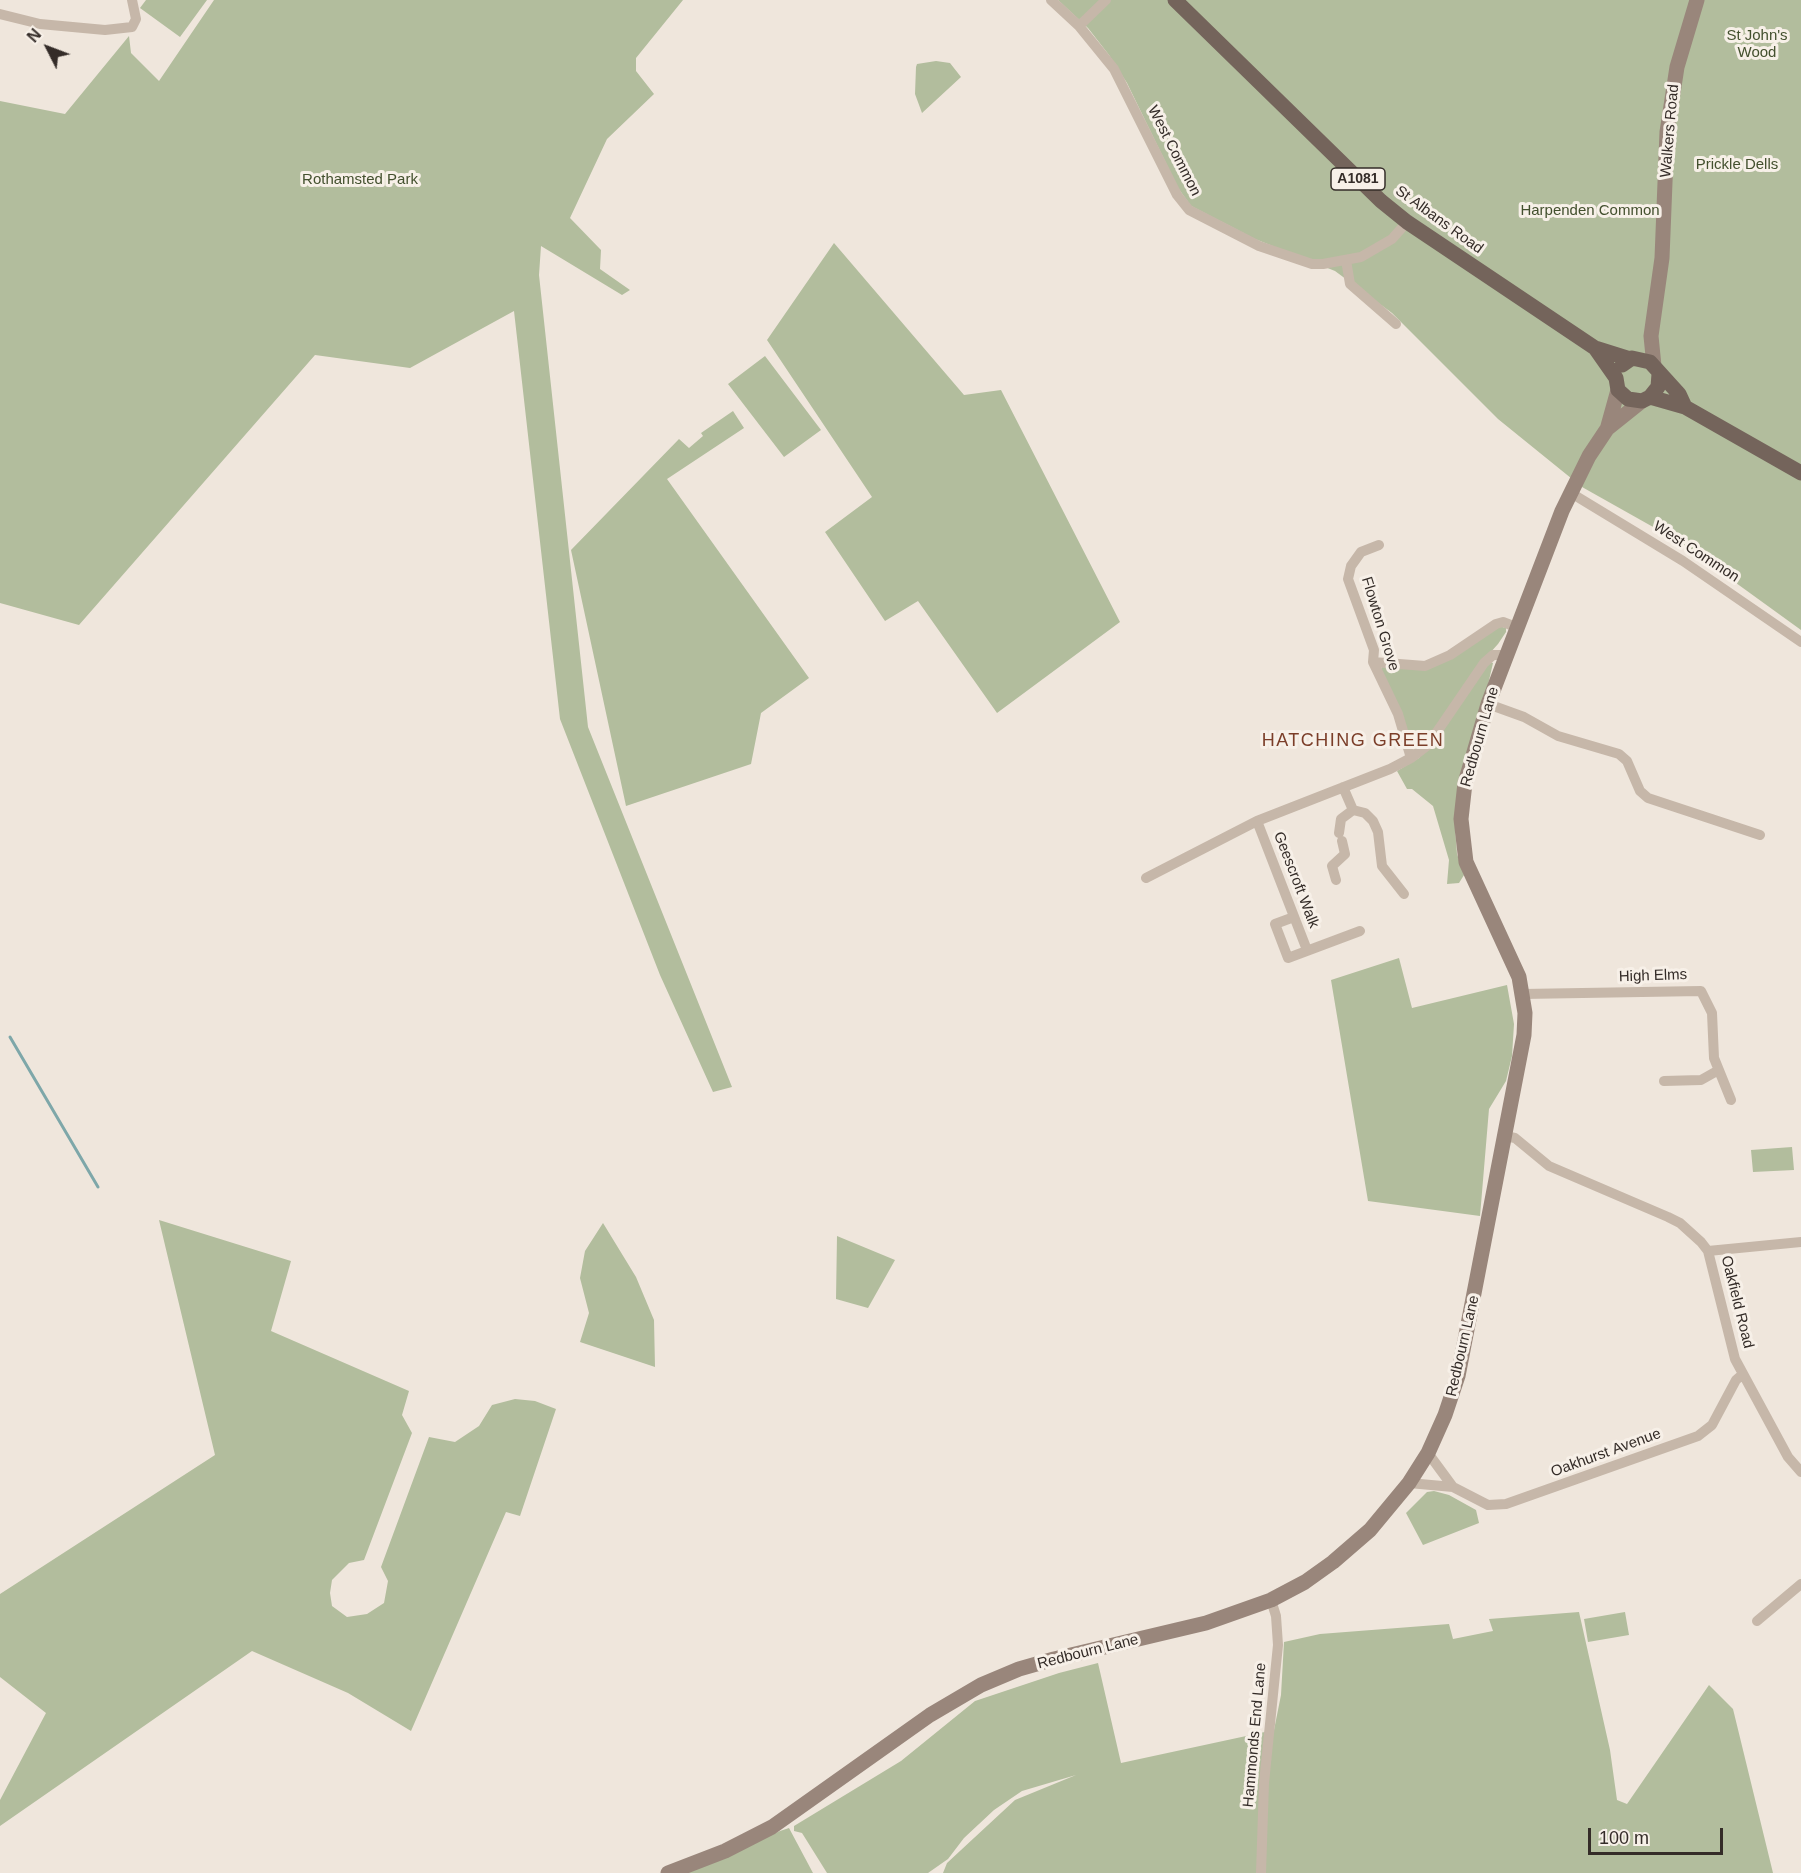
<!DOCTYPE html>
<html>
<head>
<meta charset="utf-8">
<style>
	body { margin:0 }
	#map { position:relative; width:1801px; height:1873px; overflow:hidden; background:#efe6dc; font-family:Arial,sans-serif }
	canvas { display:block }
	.north { position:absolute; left:18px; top:18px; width:60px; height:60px; -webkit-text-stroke:4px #f7f0e8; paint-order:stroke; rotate:312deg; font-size:16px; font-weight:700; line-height:24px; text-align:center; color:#342c28 }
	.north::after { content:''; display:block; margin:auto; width:21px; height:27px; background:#342c28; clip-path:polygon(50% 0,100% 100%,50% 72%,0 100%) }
	.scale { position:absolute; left:1588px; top:1828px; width:135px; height:27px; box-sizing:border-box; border:3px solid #342c28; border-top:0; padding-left:8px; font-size:18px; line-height:21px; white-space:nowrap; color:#342c28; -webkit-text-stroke:4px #f7f0e8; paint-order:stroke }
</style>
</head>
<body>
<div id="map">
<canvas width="1801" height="1873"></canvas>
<div class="north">N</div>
<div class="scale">100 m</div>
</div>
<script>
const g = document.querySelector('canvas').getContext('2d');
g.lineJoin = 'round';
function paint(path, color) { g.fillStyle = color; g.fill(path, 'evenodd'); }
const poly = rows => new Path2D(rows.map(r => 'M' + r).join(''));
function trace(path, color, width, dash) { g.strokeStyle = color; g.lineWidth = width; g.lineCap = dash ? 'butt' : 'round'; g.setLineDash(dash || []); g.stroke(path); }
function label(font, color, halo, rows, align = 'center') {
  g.font = font + ' Arial,sans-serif'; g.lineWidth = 6; g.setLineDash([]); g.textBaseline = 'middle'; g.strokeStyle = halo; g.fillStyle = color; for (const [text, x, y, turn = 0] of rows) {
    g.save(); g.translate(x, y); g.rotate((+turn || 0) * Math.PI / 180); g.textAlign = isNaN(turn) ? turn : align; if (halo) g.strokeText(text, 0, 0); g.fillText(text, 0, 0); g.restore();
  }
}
paint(poly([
	[146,0,207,0,180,37,140,8],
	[214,0,683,0,636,58,636,71,654,94,607,139,570,218,601,250,600,269,630,290,622,295,541,246,539,275,588,727,732,1087,713,1092,660,975,560,719,514,311,410,368,315,355,79,625,0,603,0,101,65,114,129,36,131,53,159,81],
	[1058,0,1801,0,1801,630,1678,541,1582,487,1498,419,1392,313,1335,271,1255,239,1191,206,1178,188,1127,83,1109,55,1088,28],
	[936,61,950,63,961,77,922,113,915,94,916,67,917,64],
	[834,243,964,395,1001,390,1120,622,997,713,918,601,885,621,825,532,872,497,767,340],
	[765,356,821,430,784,457,728,384],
	[733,411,744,428,667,479,809,678,761,713,751,764,626,806,571,550,679,439,689,448,703,436,701,433],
	[1499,626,1506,628,1506,632,1498,644,1480,664,1423,746,1415,751,1380,671,1382,667,1425,670],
	[1489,662,1493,663,1455,828,1457,854,1464,875,1459,883,1447,884,1449,860,1433,806,1412,789,1407,789,1397,771,1419,758],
	[1399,958,1412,1008,1507,985,1514,1024,1512,1056,1506,1081,1489,1109,1480,1216,1368,1201,1331,980],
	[1792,1147,1794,1170,1753,1172,1751,1150],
	[159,1220,291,1261,271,1331,409,1391,402,1415,412,1433,364,1560,349,1563,332,1580,330,1593,332,1606,347,1617,367,1614,384,1603,388,1581,381,1567,429,1437,455,1442,479,1426,492,1405,515,1399,535,1401,556,1409,520,1516,506,1512,411,1731,348,1693,252,1651,0,1826,0,1800,46,1713,0,1677,0,1594,215,1455],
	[603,1223,636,1277,654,1320,655,1367,580,1342,589,1313,580,1278,585,1251],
	[837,1236,895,1260,868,1308,836,1299],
	[1434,1491,1449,1495,1476,1510,1479,1523,1423,1545,1406,1513,1427,1492],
	[1579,1612,1610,1750,1617,1800,1627,1804,1709,1685,1733,1709,1773,1873,943,1873,947,1863,1015,1800,1076,1775,1022,1791,994,1810,964,1838,948,1859,928,1873,827,1873,802,1833,794,1831,794,1826,901,1761,975,1701,1059,1673,1098,1663,1121,1763,1274,1730,1281,1695,1284,1642,1320,1634,1449,1624,1453,1639,1493,1631,1489,1619],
	[1625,1612,1629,1635,1588,1642,1584,1619],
	[789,1828,813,1873,684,1873,780,1831]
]), '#b2bd9d');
trace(poly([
	[10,1037,98,1187]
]), '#7ea7a9', 3);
trace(poly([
	[1051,0,1079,26,1114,69,1177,195,1189,210,1259,246,1312,264,1323,264,1361,257,1392,239,1407,222],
	[0,14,40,24,105,30,132,27,136,19,132,0],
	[1079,26,1106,0],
	[1346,260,1350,284,1396,324],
	[1571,493,1683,561,1801,642],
	[1379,545,1361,552,1351,566,1348,579,1374,650,1373,662,1398,714,1411,758],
	[1373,662,1425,666,1450,655,1496,624,1503,622,1516,627],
	[1488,704,1524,717,1558,736,1619,754,1627,761,1640,791,1648,798,1760,835],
	[1353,810,1365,813,1373,821,1378,832,1382,866,1404,894],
	[1257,821,1307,950],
	[1339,833,1341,819,1353,810,1343,787],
	[1146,878,1257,821,1390,769,1411,758,1428,745,1484,663,1493,655,1505,655],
	[1336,880,1332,866,1345,854,1342,841],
	[1294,917,1275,924,1288,958,1360,931],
	[1523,994,1701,991,1712,1013,1714,1058,1731,1100],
	[1664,1081,1701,1080,1717,1071],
	[1505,1136,1515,1138,1549,1166,1668,1217,1680,1223,1701,1242,1708,1251,1735,1359,1788,1457,1801,1472],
	[1708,1251,1801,1242],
	[1428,1453,1453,1487],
	[1409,1483,1453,1487,1488,1505,1506,1504,1698,1436,1712,1425,1736,1380,1743,1374],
	[1757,1621,1801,1584],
	[1261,1873,1264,1783,1278,1645,1276,1616,1271,1600]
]), '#c6b7a9', 10);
trace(poly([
	[1654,366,1651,336,1662,258,1667,132,1677,67,1697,0],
	[1608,426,1618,390],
	[668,1873,725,1851,772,1827,930,1715,981,1685,1019,1669,1054,1659,1206,1623,1271,1600,1305,1582,1333,1562,1370,1530,1409,1483,1428,1453,1445,1415,1458,1376,1524,1035,1525,1013,1519,977,1466,862,1461,819,1465,783,1488,704,1562,511,1589,456,1607,429,1642,401]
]), '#99867b', 15);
trace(poly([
	[1175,0,1381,201,1407,222,1595,348,1630,359],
	[1595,348,1616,378,1618,390,1628,399,1642,401,1650,397,1658,387,1659,374],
	[1622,365,1632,358,1650,362,1679,394,1685,407],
	[1650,397,1685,407,1801,473]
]), '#74645b', 15);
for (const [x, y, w] of [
	[1358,179,54]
]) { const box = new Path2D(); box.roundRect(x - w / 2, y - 11, w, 22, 4.5); g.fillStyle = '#f7f0e8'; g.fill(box); trace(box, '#342c28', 1.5); }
label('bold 14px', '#342c28', null, [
	["A1081",1358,179]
]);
label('15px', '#43502e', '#f7f0e8', [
	["St John's",1757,36],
	["Wood",1757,53],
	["Prickle Dells",1737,165],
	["Rothamsted Park",360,180],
	["Harpenden Common",1590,211]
]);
label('15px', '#342c28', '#f7f0e8', [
	["Walkers Road",1670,131,-85],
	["West Common",1174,151,63],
	["St Albans Road",1439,220,36],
	["West Common",1696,552,33],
	["Flowton Grove",1380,624,73],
	["Redbourn Lane",1480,737,-74],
	["Geescroft Walk",1296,880,69],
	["High Elms",1653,976,-2],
	["Oakfield Road",1737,1302,76],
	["Redbourn Lane",1463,1346,-77],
	["Oakhurst Avenue",1606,1453,-20],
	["Redbourn Lane",1088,1652,-14],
	["Hammonds End Lane",1255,1735,-85]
]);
g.letterSpacing = '1.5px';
label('18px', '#7b3e29', '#f7f0e8', [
	["HATCHING GREEN",1353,741]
]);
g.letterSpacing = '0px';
</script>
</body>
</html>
